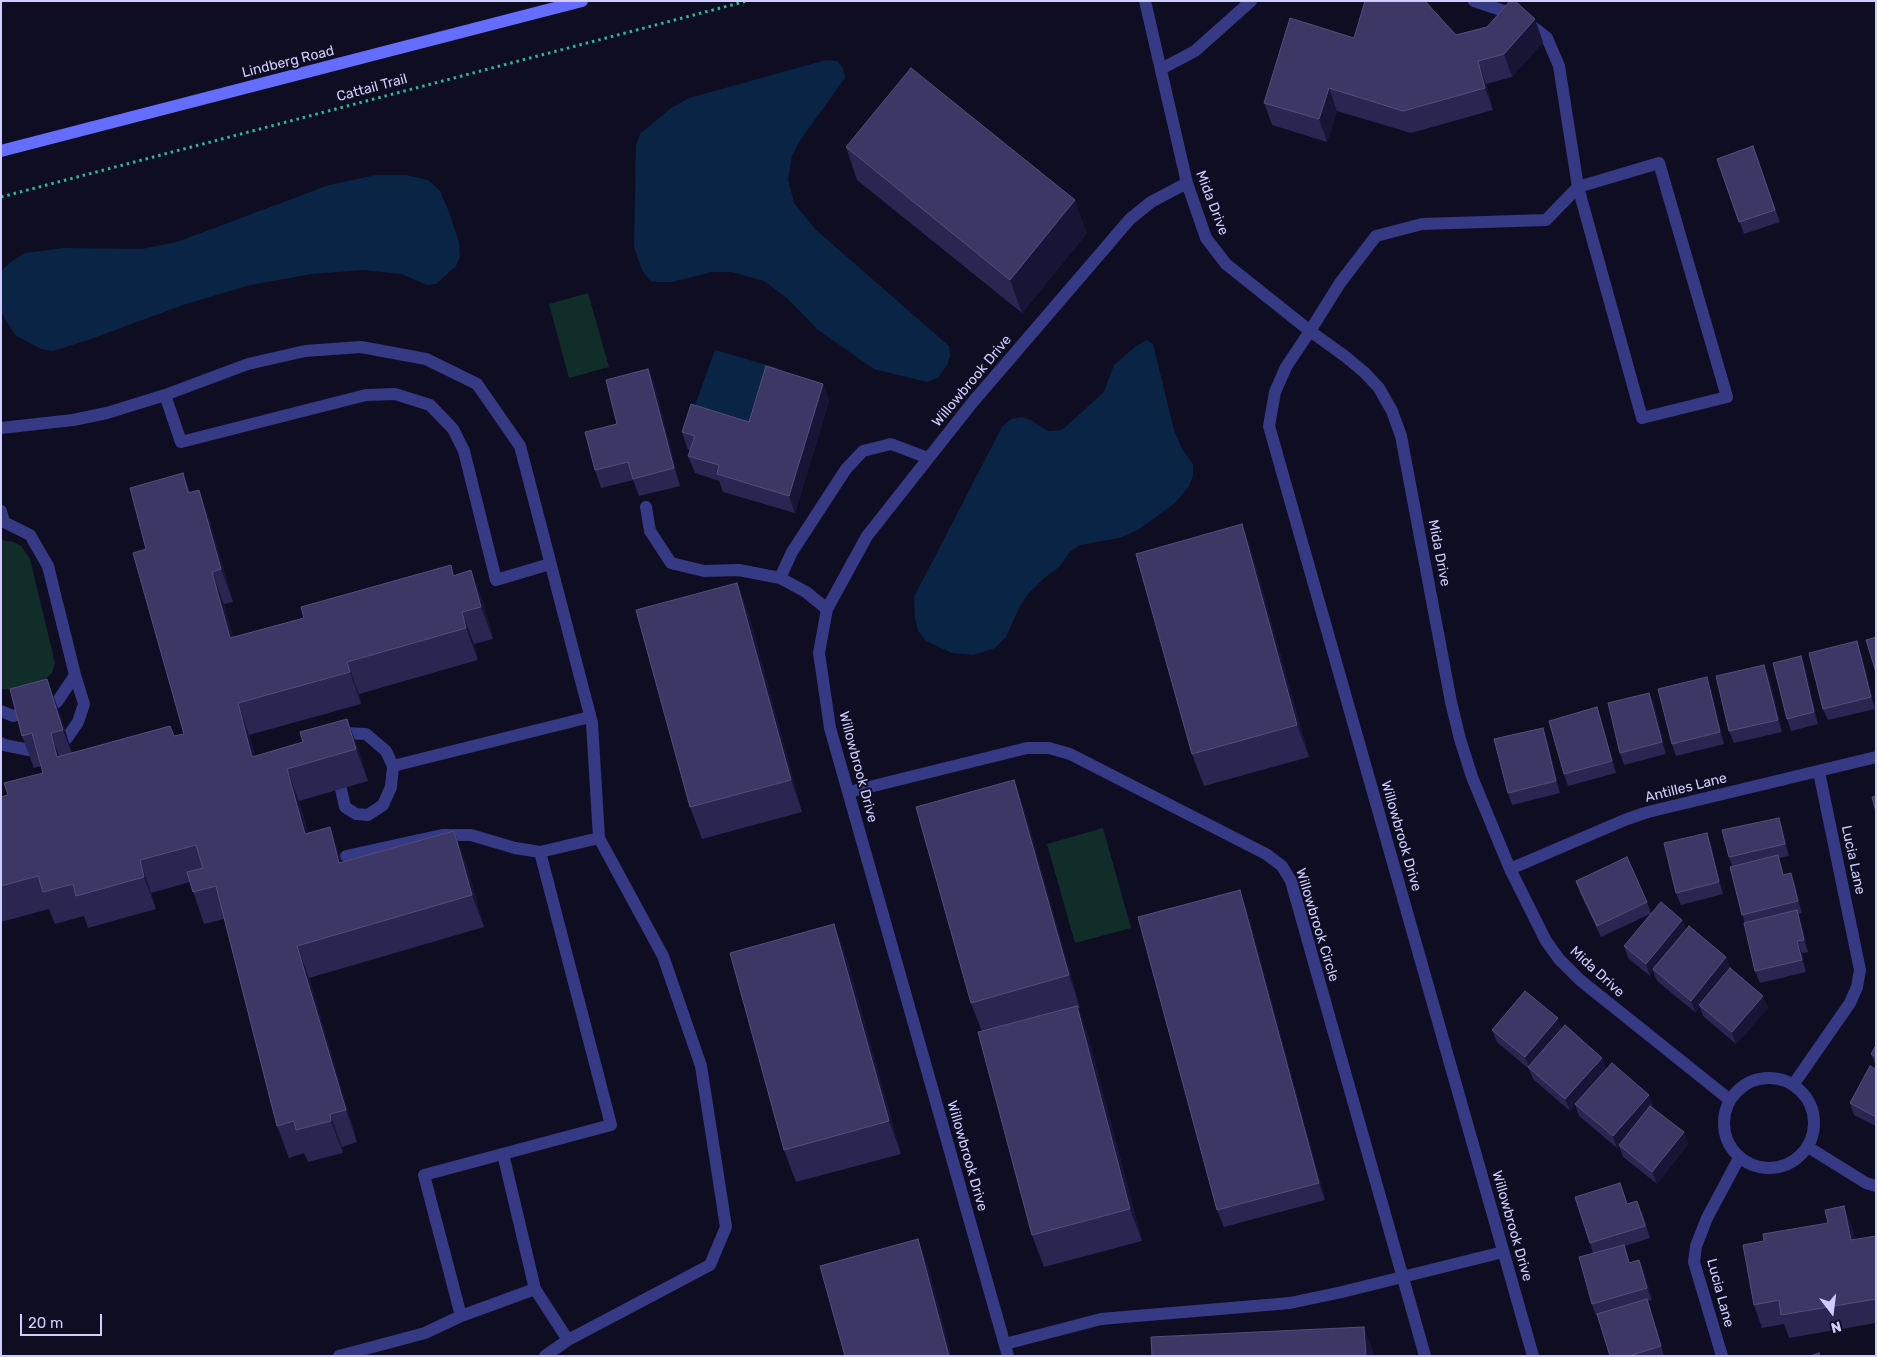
<!DOCTYPE html>
<html>
<head>
<meta charset="utf-8">
<style>
	body { margin:0 }
	#map { position:relative; width:1877px; height:1357px; overflow:hidden; background:#0f0d22; font-family:Rubik,sans-serif }
	canvas { display:block }
	.frame { position:absolute; inset:0; border:2px solid #d0ceff; pointer-events:none }
	.north { position:absolute; left:1807px; top:1287px; width:50px; height:50px; -webkit-text-stroke:4px #0f0d22; paint-order:stroke; rotate:165deg; font-size:14px; font-weight:700; line-height:20px; text-align:center; color:#d0ceff }
	.north::after { content:''; display:block; margin:auto; width:18px; height:22px; background:#d0ceff; clip-path:polygon(50% 0,100% 100%,50% 72%,0 100%) }
	.scale { position:absolute; left:20px; top:1314px; width:82px; height:22px; box-sizing:border-box; border:2px solid #d0ceff; border-top:0; padding-left:6px; font-size:15px; line-height:18px; white-space:nowrap; color:#d0ceff; -webkit-text-stroke:4px #0f0d22; paint-order:stroke }
</style>
</head>
<body>
<div id="map">
<canvas width="1877" height="1357"></canvas>
<div class="frame"></div>
<div class="north">N</div>
<div class="scale">20 m</div>
</div>
<script>
const g = document.querySelector('canvas').getContext('2d');
g.lineJoin = 'round';
function paint(path, color) { g.fillStyle = color; g.fill(path, 'evenodd'); }
const poly = rows => new Path2D(rows.map(r => 'M' + r).join(''));
function trace(path, color, width, dash) { g.strokeStyle = color; g.lineWidth = width; g.lineCap = dash ? 'butt' : 'round'; g.setLineDash(dash || []); g.stroke(path); }
function label(font, color, halo, rows, align = 'center') {
  g.font = font + ' Rubik,sans-serif'; g.lineWidth = 4; g.setLineDash([]); g.textBaseline = 'middle'; g.strokeStyle = halo; g.fillStyle = color; for (const [text, x, y, turn = 0] of rows) {
    g.save(); g.translate(x, y); g.rotate((+turn || 0) * Math.PI / 180); g.textAlign = isNaN(turn) ? turn : align; if (halo) g.strokeText(text, 0, 0); g.fillText(text, 0, 0); g.restore();
  }
}
paint(poly([
	[588,293,609,367,569,378,549,304],
	[1,540,14,542,21,546,30,559,55,663,52,673,46,678,38,683,14,690,1,689],
	[1103,828,1131,928,1075,943,1047,844]
]), '#102d29');
paint(poly([
	[826,60,837,61,843,68,845,78,801,139,792,156,788,179,794,203,815,229,949,346,950,356,947,365,938,378,927,382,874,369,818,330,787,298,764,281,732,272,712,272,672,282,658,282,650,281,642,270,634,247,636,145,640,134,671,108,689,98],
	[376,175,406,175,428,180,440,191,449,212,459,242,460,256,456,266,436,284,427,285,401,274,364,270,312,274,250,285,183,305,91,339,53,351,41,349,15,335,1,312,1,271,11,262,25,253,64,248,142,249,177,242,329,185],
	[1147,340,1153,344,1174,430,1182,449,1193,464,1193,476,1189,486,1175,503,1138,530,1119,538,1080,545,1070,552,1059,567,1043,579,1028,594,1019,608,1006,637,995,648,973,655,952,653,926,641,918,631,915,618,914,597,1002,427,1011,419,1022,417,1031,420,1048,431,1062,430,1104,392,1114,365,1136,346],
	[715,350,777,368,756,439,690,419]
]), '#0a2445');
trace(poly([
	[1,197,747,1]
]), '#2ab7a4', 3, [2.5, 4]);
trace(poly([
	[1161,69,1195,51,1251,1],
	[1659,163,1727,397,1642,418,1578,187,1659,163],
	[1310,331,1340,283,1376,236,1422,224,1546,220,1578,187,1559,66,1547,38,1519,16,1474,1],
	[165,395,181,442,366,395,395,394,430,405,453,429,464,451,496,580,550,564],
	[1,428,73,420,107,413,165,395,248,364,305,351,361,347,426,359,477,384,520,446,592,723,599,838,663,956,701,1066,726,1227,710,1265,568,1340,545,1356],
	[646,507,650,531,671,563,704,571,739,570,780,578,806,592,827,609],
	[1,511,4,522,30,535,48,566,75,675,57,702,13,716,1,711],
	[780,578,792,552,846,469,863,451,891,444,928,458],
	[67,738,78,722,84,704,75,675],
	[338,739,344,733,366,734,386,751,393,766],
	[1,743,4,745,29,750],
	[341,789,345,807,356,814,368,815,383,805,391,787,393,766,590,717],
	[346,856,442,835,471,835,515,848,540,852,599,838],
	[503,1154,535,1289],
	[461,1316,424,1175,611,1125,540,852],
	[1005,1344,1101,1319,1290,1303,1342,1292,1503,1252],
	[339,1356,425,1333,461,1316,535,1289,568,1340]
]), '#363983', 12);
trace(poly([
	[1145,1,1187,183,1206,238,1226,264,1310,331,1346,357,1365,373,1379,388,1392,411,1401,436,1451,702,1460,739,1472,777,1510,869,1546,941,1559,959,1580,980,1730,1100],
	[1310,331,1286,367,1275,392,1269,426,1533,1356],
	[849,792,1027,748,1049,748,1070,754,1266,854,1282,866,1291,881,1425,1356],
	[1510,869,1627,819,1648,812,1876,757],
	'1724 1123a45 45 0 1 1 90 0a45 45 0 1 1-90 0Z',
	[1793,1085,1850,1003,1857,987,1860,970,1819,772],
	[1808,1147,1866,1183,1876,1186],
	[1008,1356,830,728,819,653,827,609,867,536,972,403,1130,219,1151,202,1187,183],
	[1722,1356,1694,1262,1696,1246,1707,1218,1739,1158]
]), '#363983', 12);
trace(poly([
	[1,151,582,1]
]), '#656dff', 12);
paint(poly([
	[1456,35,1543,42,1512,77,1486,84,1493,110,1411,133,1337,111,1327,142,1272,125,1264,103,1354,38],
	[1753,146,1780,222,1744,234,1717,159],
	[846,147,1087,233,1022,313,857,180],
	[648,369,655,386,680,486,639,496,633,480,601,488,595,470,617,424],
	[823,384,829,401,795,513,723,492,719,481,695,473,688,456,690,450,688,450,682,432,749,422],
	[183,473,190,492,199,490,210,522,233,602,224,604,233,637,304,618,451,565,454,575,483,602,493,639,474,644,478,660,359,694,361,704,249,735,255,756,303,742,347,719,359,751,368,781,299,801,308,833,342,862,454,831,466,863,484,927,309,978,357,1142,342,1147,343,1153,308,1162,304,1153,289,1158,277,1126,224,919,204,924,190,882,151,893,156,909,88,928,84,916,55,924,49,909,1,922,1,797,8,795,43,773,41,766,34,768,22,736,59,711,72,753,170,726,174,736,184,734,146,549],
	[1242,524,1253,557,1309,757,1204,786,1192,754],
	[737,583,749,615,802,812,702,839,690,807],
	[1861,653,1875,709,1828,720,1823,709],
	[1801,656,1805,668,1818,724,1791,731,1787,719],
	[1769,676,1782,732,1734,743,1729,731],
	[1711,689,1724,744,1676,756,1672,744],
	[1649,693,1654,704,1666,754,1624,765,1620,753],
	[1597,707,1601,719,1616,773,1568,786,1564,774],
	[1547,740,1560,793,1512,805,1508,793],
	[1014,780,1025,812,1080,1008,1078,1008,1089,1039,1142,1241,1044,1267,1032,1235,982,1032,971,1003],
	[1779,818,1783,829,1789,856,1779,858,1784,875,1795,885,1802,913,1798,914,1801,922,1808,952,1802,953,1806,972,1760,983,1755,971,1732,866,1729,857],
	[1707,833,1711,845,1723,894,1681,905,1676,893],
	[1576,881,1647,902,1651,913,1682,920,1686,930,1726,957,1730,968,1763,996,1768,1008,1736,1044,1703,1016,1700,1007,1695,1012,1657,981,1653,971,1650,976,1628,958,1624,946,1650,914,1601,937,1580,893],
	[1246,907,1325,1200,1224,1227,1217,1210],
	[846,956,901,1154,796,1182,784,1150],
	[1562,1029,1602,1058,1606,1069,1649,1095,1653,1106,1652,1107,1688,1144,1657,1184,1623,1157,1619,1146,1617,1148,1579,1116,1575,1104,1570,1111,1533,1079,1529,1069,1497,1042,1492,1030],
	[1876,1045,1876,1067,1871,1054],
	[1876,1069,1876,1126,1854,1115,1850,1103],
	[1620,1183,1627,1204,1642,1212,1650,1238,1625,1246,1630,1263,1639,1260,1644,1272,1652,1300,1648,1301,1664,1356,1610,1356,1598,1315,1596,1316,1592,1304,1593,1253,1590,1243],
	[1853,1229,1855,1240,1876,1236,1876,1323,1789,1338,1784,1324,1762,1328,1754,1305]
]), '#2a2551');
paint(poly([
	[1535,19,1543,42,1512,77,1504,54],
	[1478,61,1486,84,1493,110,1485,88],
	[1329,88,1337,111,1327,142,1319,119],
	[1075,200,1087,233,1022,313,1010,280],
	[648,369,655,386,680,486,674,468],
	[823,384,829,401,795,513,789,496],
	[199,490,210,522,233,602,221,569],
	[1242,524,1253,557,1309,757,1297,725],
	[471,570,483,602,493,639,481,607],
	[212,572,224,604,242,670,230,638],
	[737,583,749,615,802,812,791,780],
	[462,612,474,644,478,660,466,628],
	[1857,641,1861,653,1875,709,1871,697],
	[1801,656,1805,668,1818,724,1814,712],
	[347,662,359,694,361,704,350,672],
	[1764,665,1769,676,1782,732,1778,720],
	[1707,677,1711,689,1724,744,1720,732],
	[47,679,59,711,75,762,63,730],
	[1649,693,1654,704,1666,754,1662,742],
	[238,703,249,735,264,789,252,757],
	[1597,707,1601,719,1616,773,1612,761],
	[347,719,359,751,368,781,356,749],
	[1543,728,1547,740,1560,793,1556,781],
	[51,733,62,765,57,757],
	[287,769,299,801,317,866,305,834],
	[1014,780,1025,812,1080,1008,1069,975],
	[1779,818,1783,829,1789,856,1785,844],
	[330,827,341,859,351,895,339,863],
	[454,831,466,863,484,927,472,895],
	[1707,833,1711,845,1723,894,1719,882],
	[1778,855,1782,867,1787,887,1783,875],
	[140,860,151,893,156,909,144,877],
	[1791,873,1795,885,1802,913,1798,901],
	[1240,890,1246,907,1325,1200,1319,1183],
	[1797,910,1801,922,1808,952,1804,940],
	[1682,920,1686,932,1653,969,1653,971,1650,976,1646,964],
	[834,924,846,956,901,1154,889,1121],
	[1797,941,1802,953,1806,972,1802,960],
	[297,946,309,978,357,1142,346,1110],
	[1726,957,1731,969,1699,1005,1700,1007,1695,1012,1691,1001],
	[1763,996,1768,1008,1736,1044,1732,1032],
	[1077,1006,1089,1039,1142,1241,1130,1209],
	[1558,1018,1562,1030,1529,1067,1525,1057],
	[1602,1058,1607,1069,1570,1111,1565,1099],
	[1649,1095,1653,1106,1617,1148,1613,1136],
	[330,1114,342,1147,343,1153,331,1121],
	[1684,1132,1688,1144,1657,1184,1652,1172],
	[1844,1206,1853,1229,1859,1263,1851,1240],
	[918,1239,930,1272,952,1356,949,1356],
	[1639,1260,1644,1272,1652,1300,1647,1288],
	[1364,1327,1375,1356,1366,1356]
]), '#181436');
const building = poly([
	[1365,1,1425,1,1456,35,1487,27,1510,1,1515,1,1535,19,1504,54,1478,61,1485,88,1403,111,1329,88,1319,119,1264,103,1290,18,1354,38,1365,1],
	[911,68,1075,200,1010,280,846,147,911,68],
	[1753,146,1775,210,1739,222,1717,159,1753,146],
	[766,366,823,384,789,496,717,474,719,465,688,456,695,436,682,432,691,404,749,422,766,366],
	[648,369,674,468,633,479,628,462,595,470,585,432,617,424,606,380,648,369],
	[183,473,188,493,199,490,221,569,212,572,230,638,304,618,301,607,451,565,453,576,471,570,481,607,462,612,466,628,347,662,350,672,238,703,252,757,303,742,300,732,347,719,356,749,287,769,305,834,330,827,339,863,454,831,472,895,297,946,346,1110,330,1114,331,1121,296,1130,294,1121,277,1126,216,886,193,892,187,872,203,868,196,845,140,860,144,877,76,896,73,884,43,892,38,876,1,886,1,797,8,795,4,783,43,773,32,733,22,736,10,689,47,679,63,730,51,733,57,757,170,726,174,736,184,734,133,553,146,549,130,488,183,473],
	[1242,524,1297,725,1192,754,1136,554,1242,524],
	[737,583,791,780,690,807,636,610,737,583],
	[1876,637,1876,672,1866,640,1876,637],
	[1857,641,1871,697,1823,709,1809,653,1857,641],
	[1801,656,1814,712,1787,719,1773,663,1801,656],
	[1764,665,1778,720,1729,731,1716,676,1764,665],
	[1707,677,1720,732,1672,744,1658,689,1707,677],
	[1649,693,1662,742,1620,753,1608,703,1649,693],
	[1597,707,1612,761,1564,774,1549,721,1597,707],
	[1543,728,1556,781,1508,793,1494,739,1543,728],
	[1014,780,1069,975,971,1003,916,807,1014,780],
	[1876,796,1876,812,1872,797,1876,796],
	[1779,818,1785,844,1729,857,1722,830,1779,818],
	[1707,833,1719,882,1676,893,1664,843,1707,833],
	[1778,855,1783,875,1791,873,1798,901,1742,915,1730,867,1778,855],
	[1627,857,1647,902,1597,926,1576,881,1627,857],
	[1240,890,1319,1183,1217,1210,1138,917,1240,890],
	[1661,902,1682,920,1646,964,1624,946,1661,902],
	[1797,910,1804,940,1797,941,1802,960,1755,971,1744,923,1797,910],
	[834,924,889,1121,784,1150,730,953,834,924],
	[1689,926,1726,957,1691,1001,1653,969,1689,926],
	[1730,968,1763,996,1732,1032,1699,1005,1730,968],
	[1525,991,1558,1018,1525,1057,1492,1030,1525,991],
	[1077,1006,1130,1209,1032,1235,978,1032,1077,1006],
	[1565,1025,1602,1058,1565,1099,1528,1067,1565,1025],
	[1876,1045,1876,1057,1871,1054,1876,1045],
	[1612,1063,1649,1095,1613,1136,1575,1104,1612,1063],
	[1870,1066,1876,1069,1876,1117,1850,1103,1870,1066],
	[1650,1106,1684,1132,1652,1172,1619,1145,1650,1106],
	[1620,1183,1627,1204,1637,1201,1645,1226,1590,1243,1575,1197,1620,1183],
	[1844,1206,1851,1240,1876,1236,1876,1299,1781,1315,1779,1300,1754,1305,1743,1245,1764,1241,1763,1234,1828,1223,1825,1210,1844,1206],
	[918,1239,949,1356,845,1356,820,1266,918,1239],
	[1624,1245,1629,1263,1639,1260,1647,1288,1592,1304,1579,1257,1624,1245],
	[1647,1299,1661,1346,1629,1356,1610,1356,1597,1314,1647,1299],
	[1364,1327,1366,1356,1152,1356,1151,1337,1364,1327],
	[1819,1353,1820,1356,1810,1356,1819,1353]
]);
paint(building, '#3c3764');
trace(building, '#534f7c', 1);
label('14px', '#d0ceff', '#0f0d22', [
	["Lindberg Road",288,62,-14],
	["Cattail Trail",372,88,-15],
	["Mida Drive",1212,203,69],
	["Willowbrook Drive",972,381,-50],
	["Mida Drive",1439,553,79],
	["Willowbrook Drive",858,767,75],
	["Antilles Lane",1686,788,-14],
	["Willowbrook Drive",1401,836,74],
	["Lucia Lane",1853,860,78],
	["Willowbrook Circle",1317,925,73],
	["Mida Drive",1597,972,42],
	["Willowbrook Drive",967,1156,74],
	["Willowbrook Drive",1512,1226,74],
	["Lucia Lane",1720,1293,75]
]);
</script>
</body>
</html>
